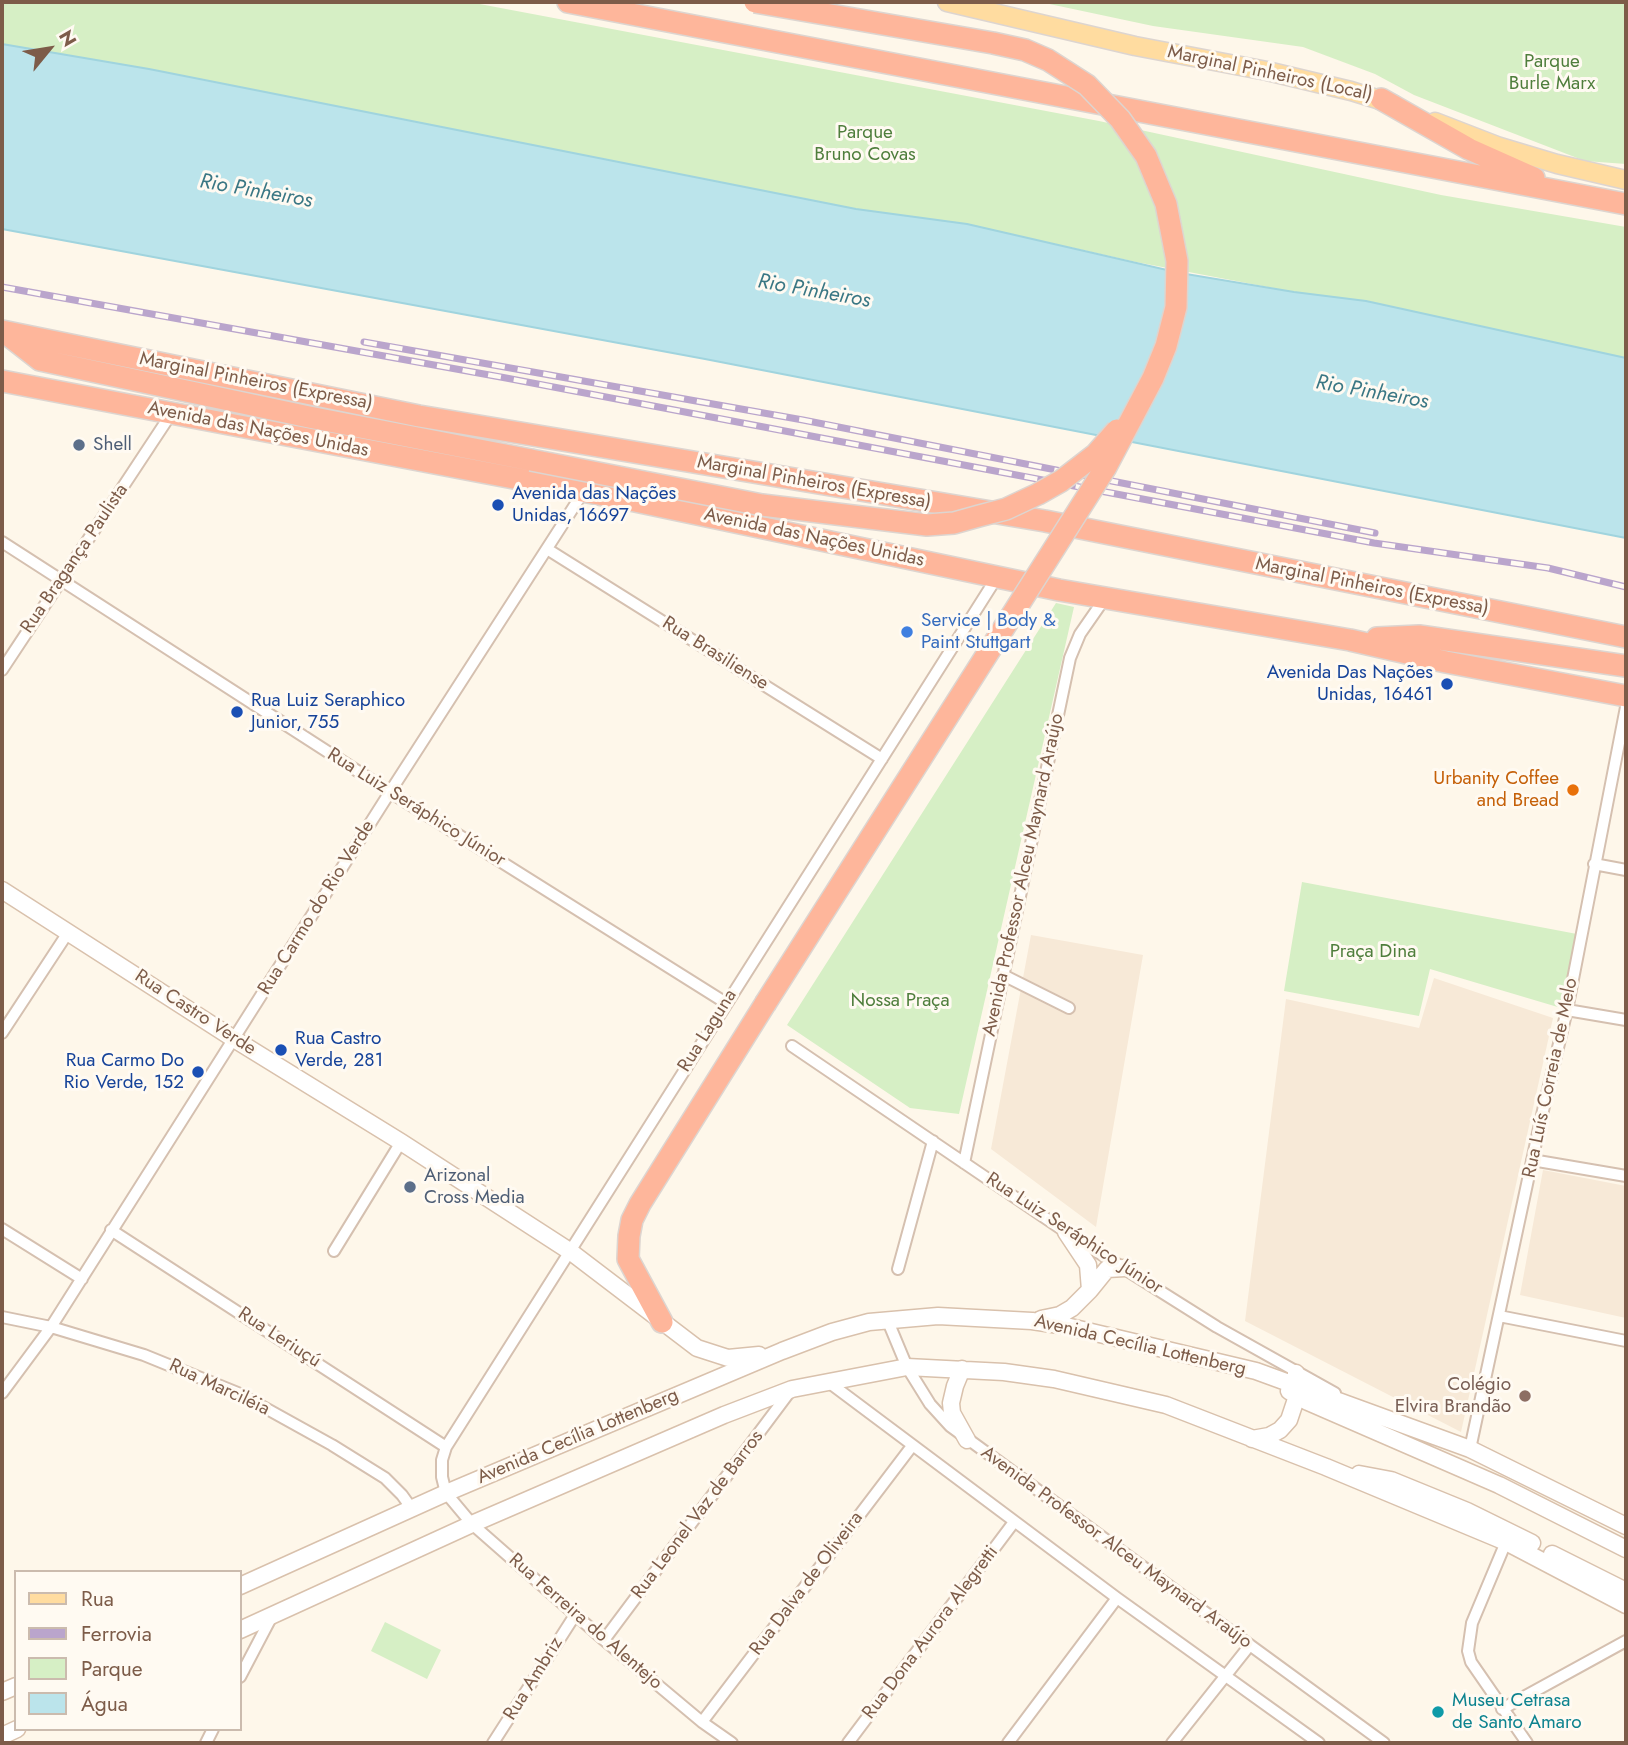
<!DOCTYPE html>
<html>
<head>
<meta charset="utf-8">
<style>
	body { margin:0 }
	#map { position:relative; width:1628px; height:1745px; overflow:hidden; background:#fef7ea; font-family:Jost,sans-serif }
	canvas { display:block }
	.frame { position:absolute; inset:0; border:4px solid #7d5c49; pointer-events:none }
	.legend { position:absolute; left:14px; top:1570px; width:228px; height:161px; box-sizing:border-box; background:#fffaf2; border:2px solid #cbbbae; margin:0; padding:9px 12px; list-style:none; font-size:21px; color:#7d5c49 }
	.legend li { display:flex; align-items:center; gap:14px; height:35px }
	.legend b { width:35px; border:2px solid #cbbbae }
	.north { position:absolute; left:14px; top:14px; width:70px; height:70px; -webkit-text-stroke:5px #fffaf2; paint-order:stroke; rotate:60deg; font-size:19px; font-weight:700; line-height:28px; text-align:center; color:#7d5c49 }
	.north::after { content:''; display:block; margin:auto; width:24px; height:32px; background:#7d5c49; clip-path:polygon(50% 0,100% 100%,50% 72%,0 100%) }
</style>
</head>
<body>
<div id="map">
<canvas width="1628" height="1745"></canvas>
<div class="frame"></div>
<ul class="legend">
<li><b style="height:9px;background:#ffdca0"></b>Rua</li>
<li><b style="height:9px;background:#baa5cc"></b>Ferrovia</li>
<li><b style="height:19px;background:#d6efc5"></b>Parque</li>
<li><b style="height:19px;background:#bbe4eb"></b>Água</li>
</ul>
<div class="north">N</div>
</div>
<script>
const g = document.querySelector('canvas').getContext('2d');
g.lineJoin = 'round';
function paint(path, color) { g.fillStyle = color; g.fill(path, 'evenodd'); }
const poly = rows => new Path2D(rows.map(r => 'M' + r).join(''));
function trace(path, color, width, dash) { g.strokeStyle = color; g.lineWidth = width; g.lineCap = dash ? 'butt' : 'round'; g.setLineDash(dash || []); g.stroke(path); }
function label(font, color, halo, rows, align = 'center') {
  g.font = font + ' Jost,sans-serif'; g.lineWidth = 6; g.setLineDash([]); g.textBaseline = 'middle'; g.strokeStyle = halo; g.fillStyle = color; for (const [text, x, y, turn = 0] of rows) {
    g.save(); g.translate(x, y); g.rotate((+turn || 0) * Math.PI / 180); g.textAlign = isNaN(turn) ? turn : align; if (halo) g.strokeText(text, 0, 0); g.fillText(text, 0, 0); g.restore();
  }
}
paint(poly([
	[1031,935,1143,955,1096,1227,991,1149],
	[1434,978,1553,1018,1461,1432,1245,1321,1286,999,1419,1028],
	[1543,1170,1626,1186,1626,1318,1520,1295]
]), '#f7e9d7');
paint(poly([
	[2,2,469,2,1099,121,1441,195,1626,227,1626,358,1366,301,1294,292,1136,262,967,224,856,209,149,69,2,44],
	[1040,2,1626,2,1626,164,1585,161,1414,95,1375,74,1303,47,1153,26],
	[1056,603,1074,607,959,1114,910,1108,787,1025],
	[1302,882,1577,934,1561,1008,1430,969,1419,1016,1284,991],
	[385,1622,441,1650,427,1679,371,1651]
]), '#d6efc5');
const water = poly([
	[2,44,149,69,856,209,967,224,1180,273,1294,292,1366,301,1626,358,1626,538,705,359,2,229,2,44]
]);
paint(water, '#bbe4eb');
trace(water, '#a0d4de', 2);
const street = poly([
	[2,542,390,792,726,1003],
	[547,549,882,759],
	[2,670,171,414],
	[1594,864,1626,870],
	[1003,975,1069,1008],
	[1567,1010,1626,1020],
	[2,1033,69,931],
	[792,1046,1066,1232,1217,1327,1335,1393],
	[1532,1160,1626,1176],
	[964,1163,1070,658,1080,634,1105,598],
	[2,1229,82,1279],
	[111,1230,446,1447],
	[334,1251,401,1142],
	[898,1269,933,1141],
	[1499,1316,1626,1341],
	[2,1317,51,1327,144,1355,240,1394,332,1445,385,1478,402,1495,412,1509],
	[887,1319,907,1367,930,1404,950,1426,1384,1743],
	[827,1381,1117,1598,1319,1743],
	[2,1393,51,1327,390,792,584,491],
	[1470,1449,1541,1119,1567,1010,1626,707],
	[1506,1542,1472,1623,1468,1651,1471,1662,1527,1743],
	[604,1640,791,1390],
	[240,1677,272,1616],
	[1502,1709,1626,1641],
	[702,1722,912,1446],
	[206,1743,213,1729],
	[493,1743,575,1615],
	[732,1743,702,1722,604,1640,472,1524,446,1493,442,1477,442,1460,446,1447,997,577],
	[848,1743,1014,1522],
	[1008,1743,1117,1598],
	[1172,1743,1250,1645]
]);
const secondary = poly([
	[2,890,234,1039,401,1142,571,1252,697,1348,728,1358,759,1355],
	[1090,1290,1107,1269,1125,1268],
	[1041,1319,1060,1315,1072,1308,1090,1290,1088,1265,1066,1232],
	[962,1369,955,1386,951,1403,952,1413,967,1440],
	[1289,1391,1308,1402,1499,1485,1626,1549],
	[1252,1439,1269,1436,1280,1430,1289,1420,1300,1387,1296,1373],
	[1359,1474,1391,1480,1467,1511,1532,1543],
	[1552,1554,1626,1591],
	[240,1586,446,1493,782,1351,832,1332,869,1322,938,1316,1032,1321,1066,1326,1256,1371,1470,1449,1626,1526],
	[240,1630,472,1524,724,1415,792,1389,907,1367,1004,1372,1054,1379,1166,1405,1326,1467,1506,1542,1626,1605],
	[2,1692,16,1686],
	[2,1736,17,1729]
]);
const primary = poly([
	[947,2,1135,46,1267,71,1351,91,1393,104],
	[1435,122,1497,146,1557,164,1626,180]
]);
const highway = poly([
	[568,2,1626,204],
	[1381,99,1469,149,1534,178],
	[2,331,419,416,1045,521,1626,637],
	[8,335,40,360,309,417,531,460],
	[2,381,635,501,1059,590,1350,640,1446,662,1626,696],
	[1377,638,1419,636,1626,666],
	[662,1322,628,1259,629,1236,632,1220,640,1204,765,1004]
]);
trace(street, '#d5c0b0', 14);
trace(secondary, '#d9c1ac', 19);
trace(primary, '#ddd5d0', 21);
trace(highway, '#ddd5d0', 24);
trace(street, '#fff', 10);
trace(secondary, '#fff', 16);
trace(primary, '#ffdca0', 18);
trace(highway, '#feb69b', 21);
const rail = poly([
	[2,287,506,378,1374,543,1548,568,1626,587],
	[364,342,803,420,1375,533]
]);
trace(rail, '#baa5cc', 7);
trace(rail, '#fffaf2', 4.5, [13]);
const highwayBridge = poly([
	[755,2,993,43,1025,50,1048,60,1087,85,1120,119,1146,156,1166,204,1177,261,1176,307,1166,346,1153,378,1106,467,765,1004],
	[531,460,762,505,927,525,954,523,979,516,1006,509,1038,494,1061,481,1096,454,1117,430]
]);
trace(highwayBridge, '#ddd5d0', 24, []);
trace(highwayBridge, '#feb69b', 21);
for (const [x, y, r, color] of [
	[79,445,7,"#5c6f8a"],
	[498,505,7,"#1a4fb4"],
	[907,632,7,"#3f7fe0"],
	[1447,684,7,"#1a4fb4"],
	[237,712,7,"#1a4fb4"],
	[1573,790,7,"#e8710a"],
	[281,1050,7,"#1a4fb4"],
	[198,1072,7,"#1a4fb4"],
	[410,1187,7,"#5c6f8a"],
	[1525,1396,7,"#8d6e63"],
	[1438,1712,7,"#0f9aa8"]
]) { const dot = new Path2D(); dot.arc(x, y, r, 0, 2 * Math.PI); g.fillStyle = color; g.fill(dot); trace(dot, '#fffaf2', 2.5); }
label('19px', '#4f7e3c', '#fffaf2', [
	["Parque",1552,62],
	["Burle Marx",1552,84],
	["Parque",865,133],
	["Bruno Covas",865,155],
	["Praça Dina",1373,952],
	["Nossa Praça",900,1001]
]);
label('19px', '#7d5c49', '#fffaf2', [
	["Marginal Pinheiros (Local)",1270,74,12],
	["Marginal Pinheiros (Expressa)",256,382,11],
	["Avenida das Nações Unidas",258,430,11],
	["Marginal Pinheiros (Expressa)",814,483,10],
	["Avenida das Nações Unidas",814,538,12],
	["Rua Bragança Paulista",75,559,-56],
	["Marginal Pinheiros (Expressa)",1372,587,11],
	["Rua Brasiliense",715,654,32],
	["Rua Luiz Seráphico Júnior",416,808,32],
	["Avenida Professor Alceu Maynard Araújo",1024,875,-78],
	["Rua Carmo do Rio Verde",317,908,-58],
	["Rua Castro Verde",195,1013,33],
	["Rua Laguna",708,1031,-58],
	["Rua Luís Correia de Melo",1551,1078,-78],
	["Rua Luiz Seráphico Júnior",1074,1234,33],
	["Rua Leriuçú",279,1338,33],
	["Avenida Cecília Lottenberg",1140,1346,13],
	["Rua Marciléia",219,1388,25],
	["Avenida Cecília Lottenberg",578,1437,-23],
	["Rua Leonel Vaz de Barros",698,1515,-53],
	["Avenida Professor Alceu Maynard Araújo",1116,1548,36],
	["Rua Dalva de Oliveira",807,1584,-53],
	["Rua Ferreira do Alentejo",585,1622,41],
	["Rua Dona Aurora Alegretti",931,1633,-53],
	["Rua Ambriz",534,1679,-58]
]);
label('19px', '#4e5e75', '#fffaf2', [
	["Shell",93,445],
	["Arizonal",424,1176],
	["Cross Media",424,1198]
], 'left');
label('19px', '#164399', '#fffaf2', [
	["Avenida das Nações",512,494],
	["Unidas, 16697",512,516],
	["Avenida Das Nações",1433,673,"right"],
	["Unidas, 16461",1433,695,"right"],
	["Rua Luiz Seraphico",251,701],
	["Junior, 755",251,723],
	["Rua Castro",295,1039],
	["Verde, 281",295,1061],
	["Rua Carmo Do",184,1061,"right"],
	["Rio Verde, 152",184,1083,"right"]
], 'left');
label('19px', '#366cbe', '#fffaf2', [
	["Service | Body &",921,621],
	["Paint Stuttgart",921,643]
], 'left');
label('19px', '#c56008', '#fffaf2', [
	["Urbanity Coffee",1559,779],
	["and Bread",1559,801]
], 'right');
label('19px', '#785e54', '#fffaf2', [
	["Colégio",1511,1385],
	["Elvira Brandão",1511,1407]
], 'right');
label('19px', '#0d838f', '#fffaf2', [
	["Museu Cetrasa",1452,1701],
	["de Santo Amaro",1452,1723]
], 'left');
label('italic 21px', '#3a7784', '#fffaf2', [
	["Rio Pinheiros",256,192,10],
	["Rio Pinheiros",814,292,10],
	["Rio Pinheiros",1372,393,10]
]);
</script>
</body>
</html>
